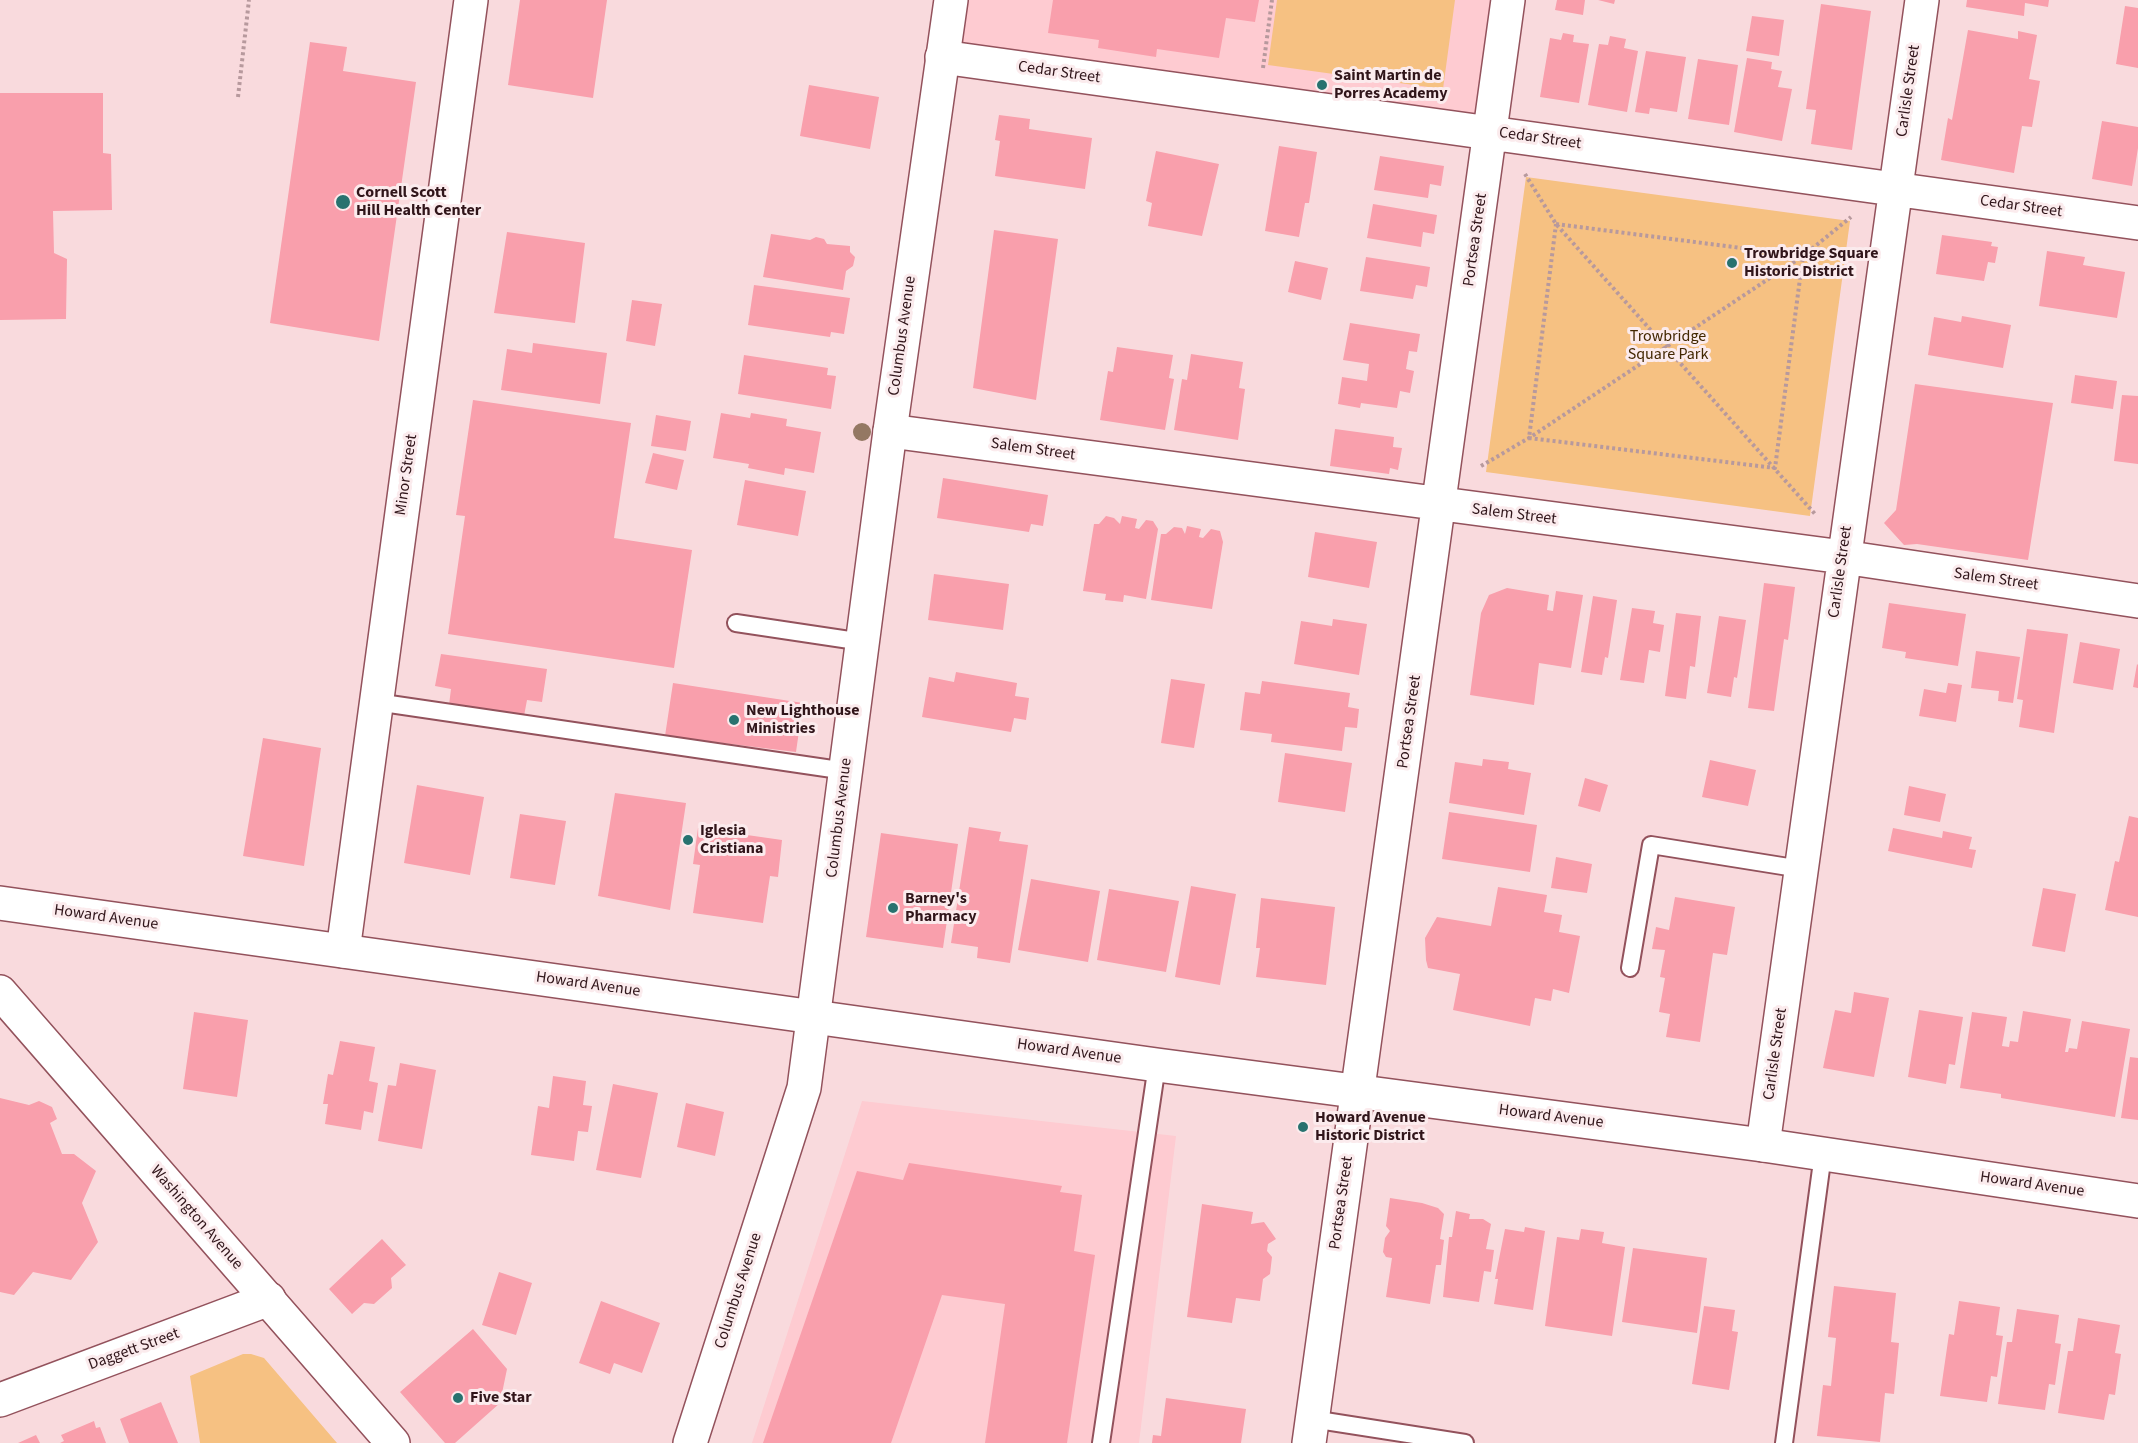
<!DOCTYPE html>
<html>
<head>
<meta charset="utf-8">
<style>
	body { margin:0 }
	canvas { display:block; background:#f9dadd }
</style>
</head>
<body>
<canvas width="2138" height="1443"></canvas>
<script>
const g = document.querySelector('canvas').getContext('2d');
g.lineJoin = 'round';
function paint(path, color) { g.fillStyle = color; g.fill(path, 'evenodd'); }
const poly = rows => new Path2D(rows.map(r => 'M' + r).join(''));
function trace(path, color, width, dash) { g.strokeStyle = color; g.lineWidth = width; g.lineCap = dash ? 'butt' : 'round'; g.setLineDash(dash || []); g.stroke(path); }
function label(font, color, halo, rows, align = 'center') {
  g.font = font + ' "Source Sans 3",sans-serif'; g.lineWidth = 6; g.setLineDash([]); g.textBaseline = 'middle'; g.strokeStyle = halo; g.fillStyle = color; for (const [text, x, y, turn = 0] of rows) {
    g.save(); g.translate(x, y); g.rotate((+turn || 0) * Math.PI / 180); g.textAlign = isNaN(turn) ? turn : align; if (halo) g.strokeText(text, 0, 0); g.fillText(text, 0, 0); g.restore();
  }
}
paint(poly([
	[951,0,1508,0,1491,132,942,57],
	[862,1101,1176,1136,1139,1443,752,1443]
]), '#fecbd1');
paint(poly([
	[1277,0,1455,0,1443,89,1268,65],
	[1526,177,1850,221,1810,516,1486,472],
	[243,1354,251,1354,264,1358,337,1443,200,1443,190,1376]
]), '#f6c182');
paint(poly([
	[520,0,607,0,593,98,508,85],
	[1053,0,1259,0,1255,22,1226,18,1219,58,1157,49,1156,57,1098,48,1099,40,1048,33],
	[1557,0,1585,0,1583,15,1555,10],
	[1598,0,1615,0,1614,4],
	[1967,0,2049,0,2048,7,2025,3,2024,16,1966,7],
	[1821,4,1871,11,1852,150,1811,144,1816,110,1806,109],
	[2125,6,2138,8,2138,68,2116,64],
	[1752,16,1784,20,1779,56,1746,51],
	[1968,30,2018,39,2018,31,2037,35,2029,79,2040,81,2032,127,2022,126,2014,173,1941,160,1948,118,1952,120],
	[1563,33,1574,35,1573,42,1589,44,1579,103,1540,97,1550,38,1561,40],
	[1610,36,1626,39,1624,48,1638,51,1627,112,1588,105,1599,44,1608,45],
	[310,42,347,47,343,71,416,82,379,341,270,323],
	[1646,51,1686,57,1677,112,1650,108,1649,114,1635,112],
	[1747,58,1772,62,1771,69,1782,71,1778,87,1792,89,1782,141,1734,132],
	[1698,59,1738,65,1729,125,1688,119],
	[809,85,879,97,870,149,800,136],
	[0,93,103,93,103,153,111,154,112,210,53,211,54,253,67,259,66,319,0,320],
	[999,115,1030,119,1029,129,1092,138,1085,189,995,176,1000,141,995,140],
	[2102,121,2138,127,2138,148,2132,186,2092,179],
	[1279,146,1317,152,1309,203,1305,203,1299,237,1265,231],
	[1156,151,1219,164,1202,236,1148,226,1152,203,1146,201],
	[1380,156,1444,166,1441,186,1430,184,1428,198,1374,190],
	[1373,204,1437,215,1434,234,1423,232,1421,247,1367,238],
	[994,230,1058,239,1036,400,973,388],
	[507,232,585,243,575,323,494,313],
	[771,234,810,240,816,237,824,239,827,244,850,246,850,252,855,257,853,266,846,271,843,290,763,277],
	[1942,235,1992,242,1991,246,1998,247,1995,263,1988,262,1984,281,1936,274],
	[2047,251,2085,257,2083,265,2125,272,2117,318,2039,306],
	[1366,257,1430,267,1427,287,1416,285,1413,299,1360,291],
	[1295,261,1328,268,1321,300,1288,292],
	[754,285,850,298,844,334,831,332,830,337,748,325],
	[632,300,662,304,655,346,626,341],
	[1962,316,2011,325,2003,368,1928,355,1934,317,1961,322],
	[1350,323,1420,334,1417,352,1409,351,1406,369,1414,371,1410,393,1400,391,1397,408,1361,403,1360,408,1338,404,1342,377,1367,381,1369,364,1343,360],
	[533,343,607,353,600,404,501,390,507,349,532,353],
	[1117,347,1173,355,1169,378,1174,379,1165,430,1100,420,1108,371,1113,372],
	[1191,354,1243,362,1239,388,1245,389,1238,440,1174,430,1182,379,1187,380],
	[744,355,828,368,827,375,836,376,831,409,738,394],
	[2075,375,2117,381,2113,409,2071,403],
	[1915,384,2053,403,2028,560,1917,544,1904,545,1884,523,1896,510],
	[2122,395,2138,396,2138,464,2114,461],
	[473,400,631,423,614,538,692,550,674,668,448,634,465,516,456,515],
	[721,413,750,418,751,413,787,419,786,426,821,432,814,473,785,468,784,475,748,468,749,464,713,458],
	[656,415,691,421,686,451,651,446],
	[1335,429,1394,437,1393,447,1402,448,1398,470,1390,468,1389,474,1330,466],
	[653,453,684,460,677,490,645,483],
	[943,478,1048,495,1043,526,1031,524,1029,532,937,518],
	[745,480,806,491,798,536,737,525],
	[1106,516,1114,518,1120,524,1122,516,1137,519,1135,528,1139,529,1146,520,1153,521,1158,529,1146,599,1124,595,1123,602,1105,600,1106,594,1083,591,1094,524,1099,524],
	[1187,526,1201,529,1199,537,1203,538,1211,529,1220,531,1223,542,1212,609,1151,600,1161,534,1166,534,1174,527,1182,528,1185,534],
	[1315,532,1377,542,1369,588,1308,577],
	[934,574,1009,584,1003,630,928,620],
	[1764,583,1795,587,1788,640,1784,639,1774,711,1748,708],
	[1507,588,1549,595,1547,610,1553,611,1556,591,1583,595,1571,668,1539,663,1534,705,1470,695,1481,613,1489,595],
	[1593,596,1617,600,1608,658,1605,657,1602,675,1581,672],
	[1889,603,1966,614,1958,666,1905,658,1906,652,1882,648],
	[1632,608,1655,611,1653,623,1664,625,1660,652,1649,650,1644,683,1620,680],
	[1676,613,1701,616,1695,667,1690,666,1686,699,1665,696],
	[1719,616,1746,620,1737,678,1734,677,1731,697,1707,693],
	[1333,619,1367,624,1359,675,1294,664,1301,621,1332,626],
	[2027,629,2068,634,2054,733,2019,727,2023,700,2017,699],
	[2080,642,2120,649,2113,690,2073,683],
	[1976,651,2020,657,2013,703,1998,701,1999,691,1971,688],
	[441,654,547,669,542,702,527,700,524,716,449,705,451,689,435,686],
	[2137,664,2138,665,2138,688,2133,687],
	[956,672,1017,683,1015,696,1029,698,1026,720,1014,718,1011,732,922,717,929,677,954,682],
	[1171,679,1205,684,1194,748,1161,743],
	[1262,681,1350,693,1348,707,1359,709,1357,728,1345,727,1342,751,1271,742,1272,734,1240,730,1245,692,1260,694],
	[673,683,803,703,796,752,665,736],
	[1948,683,1962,685,1956,722,1919,716,1924,689,1946,693],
	[263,738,321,748,304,866,243,856],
	[1285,753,1352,763,1345,812,1278,802],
	[1483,759,1509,762,1508,769,1531,773,1524,815,1449,803,1455,762,1482,766],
	[1710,760,1756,770,1748,806,1702,797],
	[1585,778,1608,785,1600,812,1578,806],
	[417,785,484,797,470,875,404,863],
	[1909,786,1946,794,1940,822,1904,815],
	[615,793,686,803,670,910,598,896],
	[1449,812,1537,825,1530,872,1442,859],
	[520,814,566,821,555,885,510,878],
	[2129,816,2138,818,2138,917,2105,910,2115,861,2119,862],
	[969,827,1001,832,999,841,1028,845,1010,963,977,958,978,947,951,943],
	[698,828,782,840,778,877,770,876,763,923,693,913,700,865,693,864],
	[1893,828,1942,838,1943,831,1972,837,1969,849,1976,850,1972,868,1888,851],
	[881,833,958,844,943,948,866,937],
	[1556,857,1592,864,1587,893,1551,888],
	[1031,879,1100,891,1088,962,1018,950],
	[1191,886,1236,894,1220,985,1175,977],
	[1498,887,1547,895,1544,912,1562,915,1559,932,1580,936,1569,993,1553,989,1551,1001,1535,998,1530,1026,1453,1010,1460,974,1428,968,1426,960,1425,938,1437,917,1491,926],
	[2043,888,2076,894,2065,952,2032,946],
	[1109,889,1179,901,1166,972,1097,960],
	[1675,897,1735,907,1727,955,1713,953,1700,1042,1666,1037,1670,1014,1659,1012,1665,978,1660,977,1665,950,1652,949,1656,927,1669,930],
	[1261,898,1335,907,1326,985,1256,977,1260,948,1256,948],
	[1854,992,1889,998,1874,1077,1823,1068,1835,1010,1851,1013],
	[1919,1010,1963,1017,1955,1065,1949,1064,1946,1084,1908,1077],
	[2023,1011,2071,1019,2065,1052,2068,1052,2069,1048,2077,1049,2082,1021,2130,1029,2115,1117,2001,1098,2001,1094,1960,1088,1972,1012,2007,1017,2002,1046,2009,1047,2010,1041,2018,1042],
	[194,1012,248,1020,237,1097,183,1089],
	[340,1041,375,1047,369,1081,378,1083,373,1113,364,1111,361,1130,325,1124,328,1104,323,1104,328,1074,333,1075],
	[2130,1057,2138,1058,2138,1120,2121,1118],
	[400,1063,436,1070,422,1149,378,1141,388,1085,396,1086],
	[553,1076,586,1081,583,1105,592,1106,588,1132,578,1131,574,1161,531,1155,538,1106,549,1108],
	[613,1084,658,1093,641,1178,596,1170],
	[0,1098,29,1105,39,1101,52,1107,57,1119,50,1123,62,1154,74,1154,96,1171,82,1203,98,1242,71,1280,33,1272,14,1295,0,1292],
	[686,1103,724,1112,715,1156,677,1147],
	[909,1163,1062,1186,1060,1192,1082,1195,1074,1251,1095,1255,1067,1443,985,1443,1005,1304,942,1295,891,1443,763,1443,857,1171,903,1180],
	[1390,1198,1422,1203,1438,1208,1444,1214,1440,1239,1444,1240,1441,1265,1436,1265,1430,1304,1386,1297,1392,1258,1386,1257,1383,1252,1385,1238,1390,1231,1386,1226],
	[1202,1204,1253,1212,1251,1224,1264,1222,1276,1239,1268,1244,1267,1251,1272,1257,1270,1274,1263,1279,1260,1301,1236,1298,1232,1323,1187,1317],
	[1456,1211,1470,1214,1469,1219,1483,1219,1491,1224,1486,1249,1494,1250,1491,1272,1484,1271,1479,1302,1443,1297,1449,1237,1452,1237],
	[1525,1227,1545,1231,1533,1310,1494,1304,1498,1279,1495,1279,1505,1229,1524,1232],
	[1581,1229,1604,1232,1602,1243,1625,1247,1612,1336,1545,1326,1557,1237,1579,1240],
	[382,1239,406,1265,391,1278,392,1288,374,1304,364,1303,352,1314,329,1289],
	[1633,1248,1707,1258,1697,1333,1622,1322],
	[499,1272,532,1283,516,1335,482,1325],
	[1834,1286,1896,1293,1891,1342,1899,1343,1894,1394,1885,1393,1880,1442,1817,1436,1823,1385,1831,1386,1836,1338,1828,1337],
	[601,1301,660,1323,642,1373,614,1363,610,1374,579,1363],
	[1959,1301,2000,1307,1996,1335,2003,1336,1997,1377,1991,1376,1987,1402,1940,1396,1949,1334,1954,1335],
	[1704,1306,1735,1310,1732,1331,1738,1332,1729,1390,1692,1384],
	[2017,1309,2059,1315,2055,1343,2061,1344,2055,1385,2049,1384,2045,1410,1998,1404,2007,1342,2012,1342],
	[2078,1318,2120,1325,2115,1353,2121,1354,2115,1395,2109,1394,2104,1420,2058,1413,2068,1351,2073,1351],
	[473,1329,507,1369,500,1403,455,1443,445,1443,400,1392],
	[1166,1398,1246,1409,1241,1443,1152,1443,1153,1435,1161,1436],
	[161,1402,178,1443,129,1443,120,1419],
	[94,1421,96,1428,100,1427,106,1443,60,1443,64,1441,61,1435],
	[36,1435,40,1443,18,1443]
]), '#f99fac');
const lane = poly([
	[736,623,863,642],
	[376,702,846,771],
	[1630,968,1651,845,1801,869],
	[1312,1419,1465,1443],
	[1101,1443,1157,1065],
	[1784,1443,1823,1154]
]);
const street = poly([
	[942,57,2138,223],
	[890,431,1843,557,2138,601],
	[343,951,471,0],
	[1763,1145,1922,0],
	[0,1400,269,1299],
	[1309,1443,1508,0]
]);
const secondary = poly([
	[0,903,1157,1065,1763,1145,2138,1201],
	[0,992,393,1443]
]);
const primary = poly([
	[690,1443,804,1088,890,431,951,0]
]);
trace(lane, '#93525c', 20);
trace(street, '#93525c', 36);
trace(secondary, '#93525c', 36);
trace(primary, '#93525c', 36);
trace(poly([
	[1263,68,1272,0],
	[238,97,249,0],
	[1525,174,1556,224,1815,514],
	[1556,224,1803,256,1775,468,1529,438,1556,224],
	[1481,466,1529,438,1803,256,1851,217]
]), '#b7999d', 4, [3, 3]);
trace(lane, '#fff', 16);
trace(street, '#fff', 33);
trace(secondary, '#fff', 33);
trace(primary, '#fff', 33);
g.fillStyle = '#947863';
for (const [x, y] of [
	[862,432]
]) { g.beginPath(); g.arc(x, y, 9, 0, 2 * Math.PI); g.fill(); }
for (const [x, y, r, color] of [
	[1322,85,6,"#28726f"],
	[343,202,8,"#28726f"],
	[1732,263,6,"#28726f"],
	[734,720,6,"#28726f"],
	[688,840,6,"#28726f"],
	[893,908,6,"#28726f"],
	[1303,1127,6,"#28726f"],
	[458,1398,6,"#28726f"]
]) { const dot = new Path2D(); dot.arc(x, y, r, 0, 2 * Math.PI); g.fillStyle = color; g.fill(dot); trace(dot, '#fbebed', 2); }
label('16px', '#30151a', '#fbebed', [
	["Cedar Street",1059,73,8],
	["Carlisle Street",1909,91,-82],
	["Cedar Street",1540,139,8],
	["Cedar Street",2021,207,8],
	["Portsea Street",1476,240,-82],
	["Columbus Avenue",903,336,-82],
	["Salem Street",1033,450,8],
	["Minor Street",407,475,-82],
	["Salem Street",1514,515,7],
	["Carlisle Street",1841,572,-82],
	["Salem Street",1996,580,8],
	["Portsea Street",1410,722,-82],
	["Columbus Avenue",840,818,-83],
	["Howard Avenue",106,918,8],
	["Howard Avenue",588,985,8],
	["Howard Avenue",1069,1052,8],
	["Carlisle Street",1776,1054,-82],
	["Howard Avenue",1551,1117,7],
	["Howard Avenue",2032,1185,8],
	["Portsea Street",1342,1203,-82],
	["Washington Avenue",196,1218,49],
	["Columbus Avenue",739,1291,-72],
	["Daggett Street",134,1350,-20]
]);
label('bold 16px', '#30151a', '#fbebed', [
	["Saint Martin de",1334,76],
	["Porres Academy",1334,94],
	["Cornell Scott",356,193],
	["Hill Health Center",356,211],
	["Trowbridge Square",1744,254],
	["Historic District",1744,272],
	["New Lighthouse",746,711],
	["Ministries",746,729],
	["Iglesia",700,831],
	["Cristiana",700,849],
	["Barney's",905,899],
	["Pharmacy",905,917],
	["Howard Avenue",1315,1118],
	["Historic District",1315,1136],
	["Five Star",470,1398]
], 'left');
label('16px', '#422700', '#fbebed', [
	["Trowbridge",1668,337],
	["Square Park",1668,355]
]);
</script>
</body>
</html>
